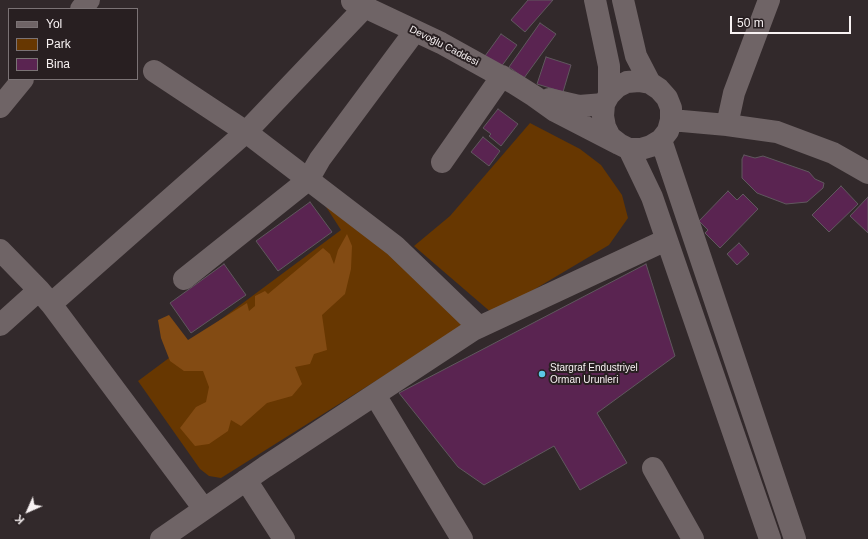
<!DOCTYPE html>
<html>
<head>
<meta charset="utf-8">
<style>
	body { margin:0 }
	#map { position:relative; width:868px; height:539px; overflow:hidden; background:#32292b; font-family:Arial,sans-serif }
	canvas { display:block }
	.legend { position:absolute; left:8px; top:8px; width:130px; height:72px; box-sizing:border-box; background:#281f21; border:1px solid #7b7375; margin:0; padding:5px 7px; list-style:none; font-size:12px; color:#f8f2f3 }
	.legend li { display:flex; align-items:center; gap:8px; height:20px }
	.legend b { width:20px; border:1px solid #7b7375 }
	.north { position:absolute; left:8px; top:491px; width:40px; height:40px; -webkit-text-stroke:3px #281f21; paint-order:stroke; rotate:225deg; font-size:11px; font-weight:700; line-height:16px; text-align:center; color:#f8f2f3 }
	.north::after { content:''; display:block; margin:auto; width:14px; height:18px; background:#f8f2f3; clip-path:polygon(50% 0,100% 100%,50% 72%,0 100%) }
	.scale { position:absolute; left:730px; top:16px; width:121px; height:18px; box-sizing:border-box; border:2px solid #f8f2f3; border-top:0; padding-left:5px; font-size:12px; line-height:14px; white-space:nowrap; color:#f8f2f3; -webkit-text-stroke:3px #281f21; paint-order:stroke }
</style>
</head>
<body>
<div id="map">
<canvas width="868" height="539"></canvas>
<ul class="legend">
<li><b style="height:5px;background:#6f6466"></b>Yol</li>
<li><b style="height:11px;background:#673701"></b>Park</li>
<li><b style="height:11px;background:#5a2451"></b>Bina</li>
</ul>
<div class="north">K</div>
<div class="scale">50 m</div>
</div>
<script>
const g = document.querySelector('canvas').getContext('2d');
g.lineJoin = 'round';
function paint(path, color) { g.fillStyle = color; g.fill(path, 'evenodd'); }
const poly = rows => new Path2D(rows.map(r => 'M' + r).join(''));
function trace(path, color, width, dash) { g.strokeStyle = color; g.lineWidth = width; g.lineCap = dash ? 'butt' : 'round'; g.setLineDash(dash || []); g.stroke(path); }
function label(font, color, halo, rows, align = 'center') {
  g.font = font + ' Arial,sans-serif'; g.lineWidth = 4; g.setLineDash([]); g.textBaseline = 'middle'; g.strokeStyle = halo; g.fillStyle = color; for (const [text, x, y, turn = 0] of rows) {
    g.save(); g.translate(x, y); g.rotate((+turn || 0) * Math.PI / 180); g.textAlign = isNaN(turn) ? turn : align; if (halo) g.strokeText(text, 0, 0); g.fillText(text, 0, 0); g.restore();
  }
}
paint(poly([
	[530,123,580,149,601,165,622,195,628,218,609,245,493,314,414,246,450,216],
	[321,199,332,201,465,325,221,478,209,476,200,469,138,381,341,230]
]), '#673701');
paint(poly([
	[347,234,352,246,351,269,345,294,322,315,327,350,314,354,310,364,295,367,302,384,292,396,267,403,241,426,231,420,228,431,209,444,195,446,180,428,196,407,206,402,209,387,203,371,184,371,170,361,161,338,158,320,169,315,188,340,247,303,249,311,255,306,255,296,265,291,268,294,323,248,330,254,334,264,338,250]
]), '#834b13');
const building = poly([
	[528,0,553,0,525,32,511,20,528,0],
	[540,23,556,34,524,78,509,67,540,23],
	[501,34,517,45,501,67,485,56,501,34],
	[546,57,571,65,563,92,537,84,546,57],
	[498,109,518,124,501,146,489,136,491,134,483,128,498,109],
	[483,137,500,151,489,166,471,152,483,137],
	[744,155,755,158,763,156,809,172,815,179,824,183,823,188,807,202,786,204,757,193,742,178,742,159,744,155],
	[841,186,858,204,829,232,812,215,841,186],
	[728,191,737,200,743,194,758,209,720,248,705,233,708,230,699,221,728,191],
	[868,197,868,233,850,216,868,197],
	[310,202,332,232,278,271,256,241,310,202],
	[739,243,749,254,737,265,727,254,739,243],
	[224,264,246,295,191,333,170,303,224,264],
	[646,264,675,356,597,413,627,463,580,490,554,446,484,485,458,467,399,393,646,264]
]);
paint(building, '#5a2451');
trace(building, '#60585e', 1);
trace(poly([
	[595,0,609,66,609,95,604,104,603,116,605,127,610,137,619,144,629,149,641,149,651,146,661,140,668,131,671,120,671,108,667,98,659,89,650,83,639,81,627,82,617,87,609,95],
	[623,0,636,56,650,83],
	[352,1,441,43,515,84,534,96,555,111,617,143],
	[81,9,89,0],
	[154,71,246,132,395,246,479,327],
	[549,99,579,106,604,104],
	[0,107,23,79],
	[671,120,727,125,777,132,833,153,868,173],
	[727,125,734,93,769,0],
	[661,140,795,539],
	[629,149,652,197,770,539],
	[442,162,502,76],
	[0,250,39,290,51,304,204,509],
	[184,279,308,180,320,159,415,31],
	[51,304,246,132,365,7],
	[0,325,39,290],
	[375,395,462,539],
	[653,468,693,539],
	[246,480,284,539],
	[161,539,265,467,473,330,666,240]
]), '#6f6466', 22);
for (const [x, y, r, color] of [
	[542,374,4,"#5cc7e7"]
]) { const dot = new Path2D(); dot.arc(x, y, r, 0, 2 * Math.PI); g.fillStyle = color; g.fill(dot); trace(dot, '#281f21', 1.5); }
label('10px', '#f8f2f3', '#281f21', [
	["Devoğlu Caddesi",444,46,27]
]);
label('10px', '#f8f2f3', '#281f21', [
	["Stargraf Endustriyel",550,368],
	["Orman Urunleri",550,380]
], 'left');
</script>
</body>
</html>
